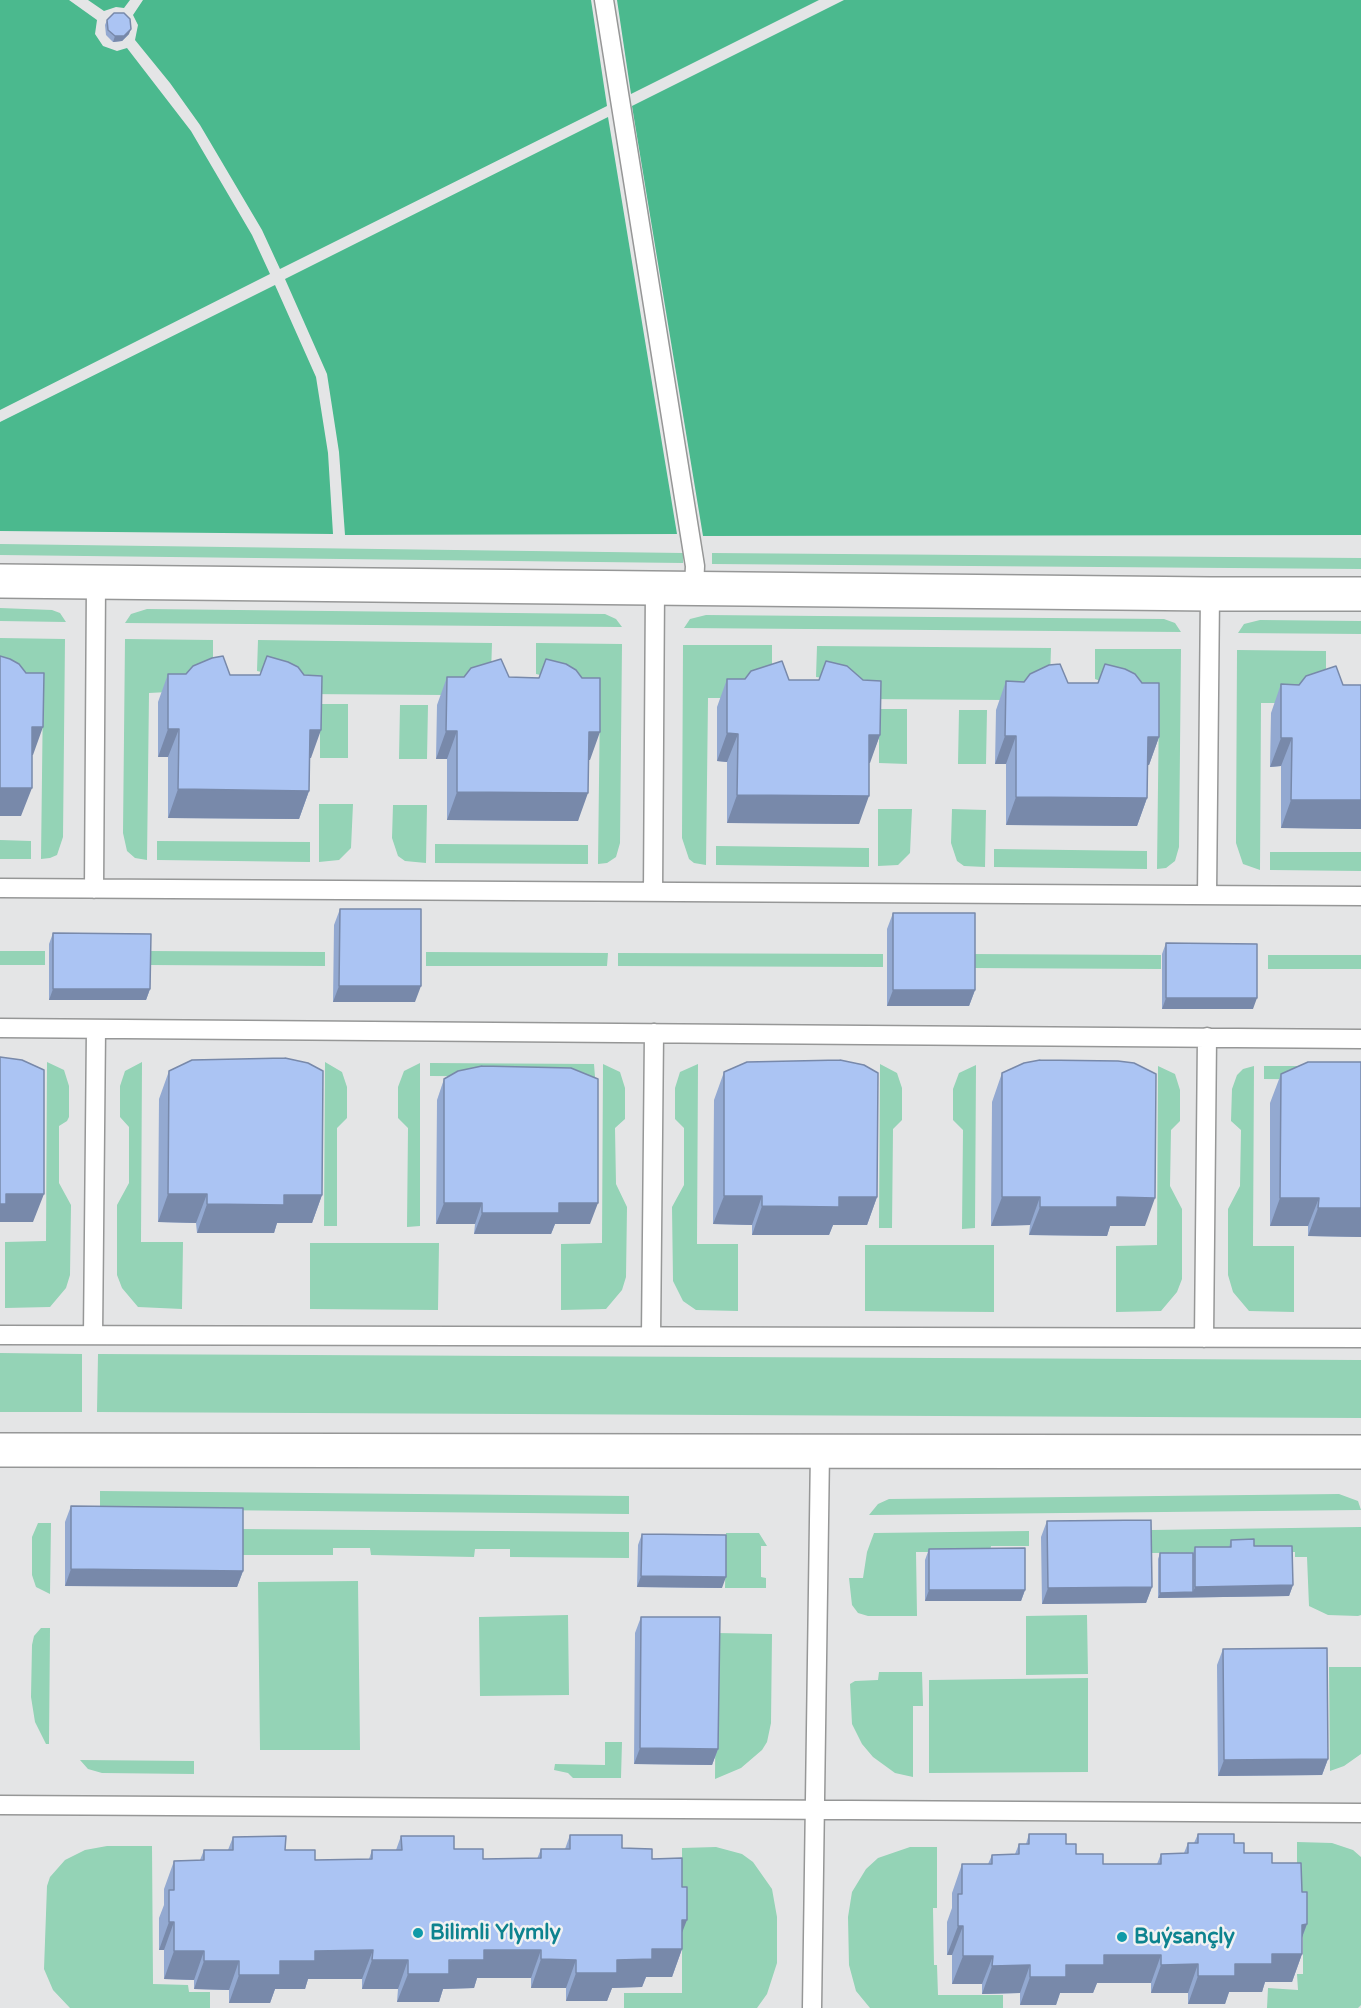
<!DOCTYPE html>
<html>
<head>
<meta charset="utf-8">
<style>
	body { margin:0 }
	canvas { display:block; background:#e4e5e6 }
</style>
</head>
<body>
<canvas width="1361" height="2008"></canvas>
<script>
const g = document.querySelector('canvas').getContext('2d');
g.lineJoin = 'round';
function paint(path, color) { g.fillStyle = color; g.fill(path, 'evenodd'); }
const poly = rows => new Path2D(rows.map(r => 'M' + r).join(''));
function trace(path, color, width, dash) { g.strokeStyle = color; g.lineWidth = width; g.lineCap = dash ? 'butt' : 'round'; g.setLineDash(dash || []); g.stroke(path); }
function label(font, color, halo, rows, align = 'center') {
  g.font = font + ' "Varela Round",sans-serif'; g.lineWidth = 5; g.setLineDash([]); g.textBaseline = 'middle'; g.strokeStyle = halo; g.fillStyle = color; for (const [text, x, y, turn = 0] of rows) {
    g.save(); g.translate(x, y); g.rotate((+turn || 0) * Math.PI / 180); g.textAlign = isNaN(turn) ? turn : align; if (halo) g.strokeText(text, 0, 0); g.fillText(text, 0, 0); g.restore();
  }
}
paint(poly([
	[0,544,683,553,683,563,0,555],
	[712,553,1361,558,1361,569,712,564],
	[0,608,52,610,60,613,66,622,0,621],
	[147,609,605,614,616,619,622,627,125,623,131,614],
	[706,615,1164,619,1175,623,1181,632,684,628,690,619],
	[1260,620,1361,621,1361,634,1238,633,1244,624],
	[0,638,65,639,63,837,57,855,50,858,41,859,43,692,0,674],
	[125,639,213,640,213,671,168,692,149,693,147,860,135,858,127,851,123,833],
	[258,640,492,643,491,674,446,695,303,694,271,674,257,671],
	[536,643,622,644,620,843,616,857,607,863,598,864,600,697,549,677,536,674],
	[683,645,772,645,772,677,727,698,708,698,706,865,694,863,689,859,682,838],
	[817,646,1051,648,1050,679,1005,700,862,699,830,679,816,677],
	[1095,649,1181,649,1179,847,1175,861,1166,868,1157,869,1159,702,1095,679],
	[1237,650,1326,651,1326,681,1281,703,1261,703,1260,870,1243,864,1236,843],
	[320,704,348,704,348,758,320,758],
	[400,705,428,705,427,759,399,759],
	[879,709,907,709,907,764,879,763],
	[959,710,987,710,986,764,958,764],
	[319,804,353,804,351,848,339,860,319,862],
	[393,805,427,805,426,863,405,861,398,856,392,838],
	[878,809,912,809,910,853,898,865,878,866],
	[952,809,986,810,985,867,964,866,957,861,951,843],
	[0,840,31,841,31,859,0,859],
	[157,841,310,842,310,862,157,860],
	[435,844,588,845,588,864,435,863],
	[716,846,869,848,869,867,716,865],
	[994,849,1147,851,1147,869,994,867],
	[1270,852,1361,852,1361,871,1270,870],
	[0,951,45,951,45,965,0,965],
	[147,951,325,952,325,966,147,965],
	[426,952,608,953,607,966,426,966],
	[618,953,883,954,883,967,618,966],
	[969,954,1161,955,1161,969,970,968],
	[1268,955,1361,955,1361,969,1268,969],
	[47,1062,64,1070,69,1086,69,1117,67,1121,59,1126,59,1183,71,1205,70,1275,66,1288,50,1307,5,1308,5,1242,46,1241],
	[142,1062,141,1242,183,1242,182,1309,138,1307,122,1288,117,1275,117,1205,129,1183,129,1127,120,1117,120,1086,125,1071],
	[325,1062,342,1072,347,1087,347,1118,337,1128,337,1226,324,1226],
	[420,1063,420,1226,407,1227,408,1128,398,1118,398,1087,404,1071],
	[430,1063,594,1064,595,1077,430,1076],
	[603,1064,620,1072,625,1088,625,1119,615,1128,616,1184,627,1207,626,1277,622,1290,606,1309,561,1310,561,1244,602,1243],
	[698,1064,697,1244,738,1244,738,1311,696,1310,683,1301,673,1281,672,1207,684,1185,684,1128,675,1119,675,1088,680,1072],
	[880,1064,897,1073,902,1088,902,1120,893,1129,892,1228,879,1228],
	[976,1065,975,1228,962,1229,963,1130,953,1120,953,1089,959,1073],
	[1158,1066,1175,1074,1180,1090,1180,1121,1171,1130,1170,1186,1182,1209,1182,1279,1177,1292,1161,1311,1116,1312,1116,1246,1157,1245],
	[1254,1066,1253,1246,1294,1246,1294,1312,1249,1311,1233,1292,1228,1275,1228,1209,1240,1186,1241,1130,1231,1121,1232,1089,1237,1075,1243,1069],
	[1264,1066,1361,1066,1361,1080,1264,1079],
	[310,1243,439,1243,438,1310,310,1309],
	[865,1245,994,1245,994,1312,865,1311],
	[0,1353,82,1354,82,1412,0,1412],
	[98,1354,1361,1360,1361,1418,97,1412],
	[100,1491,629,1496,629,1514,100,1509],
	[1339,1494,1358,1501,1361,1510,869,1515,878,1504,889,1499],
	[38,1523,51,1523,50,1594,36,1587,32,1575,32,1537],
	[1361,1527,1361,1615,1358,1616,1328,1615,1309,1606,1307,1557,1295,1557,1295,1552,1151,1553,1151,1530],
	[240,1529,629,1532,629,1558,510,1557,510,1549,475,1549,474,1557,371,1555,370,1548,333,1548,333,1555,240,1555],
	[1029,1531,1029,1546,991,1546,990,1552,916,1552,917,1616,868,1616,858,1613,852,1605,849,1578,863,1578,867,1552,874,1533],
	[726,1533,759,1533,767,1546,761,1546,761,1577,766,1578,766,1588,725,1588],
	[358,1581,360,1750,260,1750,258,1582],
	[568,1615,569,1695,480,1696,479,1617],
	[1087,1615,1088,1674,1026,1675,1026,1616],
	[41,1628,50,1628,49,1744,46,1744,35,1722,31,1697,32,1645,34,1636],
	[716,1633,772,1634,771,1723,767,1742,762,1750,741,1768,715,1779],
	[1329,1667,1361,1667,1361,1754,1344,1766,1330,1771],
	[879,1672,922,1672,923,1706,913,1706,913,1777,895,1773,873,1757,862,1744,852,1724,850,1684,855,1681,878,1680],
	[1088,1678,1088,1772,929,1773,929,1680],
	[605,1742,622,1742,621,1778,573,1778,568,1773,554,1770,555,1764,605,1765],
	[80,1760,194,1761,194,1774,102,1773,88,1769],
	[1297,1842,1332,1843,1353,1850,1361,1857,1361,2005,1358,2008,1267,2008,1268,1988,1298,1990,1297,1974,1303,1974,1303,1898,1297,1898],
	[107,1846,152,1846,153,1984,188,1985,189,1992,210,1992,210,2008,70,2008,53,1990,44,1969,47,1886,50,1877,65,1860,85,1850],
	[716,1847,742,1854,753,1862,772,1889,777,1917,777,1963,767,1994,757,2008,624,2008,624,1993,682,1993,682,1848],
	[910,1847,937,1847,937,1908,933,1908,934,1965,937,1965,938,1995,1003,1995,1003,2008,870,2008,856,1991,849,1965,848,1917,852,1892,866,1869,878,1858]
]), '#94d3b6');
paint(poly([
	[0,0,69,0,97,20,95,34,103,46,117,51,127,48,191,131,252,235,270,274,0,410],
	[88,0,130,0,124,8,116,7,104,11],
	[143,0,591,0,607,106,280,269,262,230,200,125,170,83,135,40,138,25,133,15],
	[617,0,819,0,631,94],
	[844,0,1361,0,1361,535,703,536,632,106],
	[608,117,677,534,345,535,339,452,327,374,285,279],
	[275,285,316,377,328,453,333,534,0,531,0,422]
]), '#4bb98e');
const service = poly([
	[604,0,695,566,694,587],
	[0,888,1361,896],
	[94,889,96,583],
	[653,892,655,587],
	[1207,895,1210,594],
	[0,1028,1361,1039],
	[0,1335,1361,1338],
	[93,1335,96,1029],
	[651,1336,654,1033],
	[1204,1338,1207,1037],
	[0,1805,1361,1813],
	[812,2008,820,1451]
]);
const minor = poly([
	[0,581,1210,594,1361,594],
	[0,1450,1361,1452]
]);
trace(service, '#969797', 21);
trace(minor, '#969797', 36);
trace(service, '#fff', 18);
trace(minor, '#fff', 33);
paint(poly([
	[107,20,129,34,122,41,113,42,106,35,105,25],
	[168,674,230,675,311,758,310,758,309,791,299,819,168,818,168,757,158,757,158,702],
	[447,677,509,677,590,760,589,760,578,821,447,820,447,759,436,759,437,705],
	[727,679,789,680,880,735,869,763,859,824,727,823,727,762,717,761,717,707],
	[1006,681,1068,683,1159,737,1149,765,1148,765,1147,798,1137,826,1006,825,1006,764,995,764,996,710],
	[1281,684,1361,685,1361,829,1281,828,1281,766,1270,767,1271,713],
	[340,909,415,1002,333,1002,334,925],
	[893,913,975,990,969,1006,887,1006,887,929],
	[53,933,150,989,146,1000,49,1000,49,944],
	[1166,943,1253,1009,1162,1009,1162,954],
	[1361,1062,1361,1237,1308,1236,1308,1226,1270,1226,1270,1103,1281,1074],
	[169,1071,322,1195,312,1223,277,1223,274,1233,197,1233,196,1223,158,1222,159,1099],
	[724,1072,877,1197,867,1225,833,1225,829,1235,752,1235,752,1225,713,1224,714,1100],
	[1002,1073,1145,1226,1110,1226,1107,1236,1029,1235,1030,1225,991,1226,992,1102],
	[444,1079,590,1224,555,1224,551,1234,474,1234,475,1224,436,1224,437,1100],
	[71,1506,243,1571,237,1587,65,1586,65,1522],
	[1047,1521,1152,1587,1146,1603,1042,1604,1041,1537],
	[642,1534,722,1588,637,1587,638,1545],
	[1231,1540,1254,1546,1293,1585,1289,1596,1158,1598,1158,1559,1160,1553,1193,1553,1195,1547,1229,1547],
	[929,1549,1025,1590,1021,1601,925,1601,925,1560],
	[641,1617,718,1749,712,1765,634,1764,635,1633],
	[1223,1649,1328,1759,1322,1775,1218,1776,1217,1665],
	[1029,1834,1066,1844,1076,1854,1103,1864,1157,1864,1161,1854,1184,1853,1188,1843,1194,1843,1198,1834,1234,1843,1244,1853,1272,1863,1302,1892,1307,1924,1302,1938,1302,1954,1292,1982,1265,1982,1262,1992,1229,1992,1225,2004,1188,2004,1188,1993,1151,1993,1151,1983,1097,1983,1093,1993,1060,1993,1056,2005,1020,2005,1020,1993,982,1994,982,1984,952,1984,952,1955,947,1955,947,1922,952,1908,952,1893,962,1864,988,1864,992,1855,1015,1854,1019,1844,1026,1844],
	[570,1835,622,1848,652,1859,682,1933,682,1949,672,1977,646,1977,642,1987,612,1988,607,2001,566,2001,566,1988,531,1988,531,1978,477,1978,474,1988,443,1989,439,2002,397,2002,398,1989,362,1989,362,1979,308,1979,305,1989,275,1989,270,2003,229,2003,229,1990,194,1989,194,1980,164,1979,164,1950,159,1950,159,1918,164,1905,164,1889,174,1861,200,1860,204,1850,228,1850,233,1837,285,1850,315,1860,369,1859,372,1850,396,1850,401,1836,454,1849,483,1859,537,1859,541,1849,565,1849]
]), '#93a9d1');
paint(poly([
	[131,29,129,34,122,41,113,42,115,36],
	[32,727,43,727,33,755,22,756],
	[168,729,179,729,168,757,158,757],
	[310,730,321,730,311,758,300,758],
	[446,731,457,731,447,759,436,759],
	[589,732,600,732,590,760,579,760],
	[727,733,738,734,727,762,717,761],
	[869,735,880,735,870,763,859,763],
	[1005,736,1016,736,1006,764,995,764],
	[1148,737,1159,737,1149,765,1138,766],
	[1281,738,1292,738,1281,766,1270,767],
	[0,788,32,788,21,816,0,816],
	[178,789,309,791,299,819,168,818],
	[457,792,588,793,578,821,447,820],
	[737,795,869,796,859,824,727,823],
	[1016,797,1147,798,1137,826,1006,825],
	[1291,800,1361,800,1361,829,1281,828],
	[339,986,421,986,415,1002,333,1002],
	[53,989,150,989,146,1000,49,1000],
	[893,990,975,990,969,1006,887,1006],
	[1166,998,1257,998,1253,1009,1162,1009],
	[6,1194,44,1194,33,1222,0,1222,0,1204],
	[168,1194,207,1194,196,1223,158,1222],
	[284,1195,322,1195,312,1223,277,1223,274,1233,197,1233,207,1204],
	[724,1196,762,1196,752,1225,713,1224],
	[839,1197,877,1197,867,1225,833,1225,829,1235,752,1235,762,1206],
	[1002,1197,1040,1197,1030,1225,991,1226],
	[1117,1197,1155,1198,1145,1226,1110,1226,1107,1236,1029,1235,1040,1207],
	[1280,1198,1319,1198,1308,1226,1270,1226],
	[444,1203,482,1203,475,1224,436,1224],
	[559,1203,598,1203,590,1224,555,1224,551,1234,474,1234,482,1213],
	[1318,1208,1361,1208,1361,1237,1308,1236],
	[71,1569,243,1571,237,1587,65,1586],
	[641,1576,726,1577,722,1588,637,1587],
	[1293,1585,1289,1596,1158,1598,1160,1593,1193,1592,1195,1587],
	[1152,1587,1146,1603,1042,1604,1048,1588],
	[929,1590,1025,1590,1021,1601,925,1601],
	[640,1748,718,1749,712,1765,634,1764],
	[1328,1759,1322,1775,1218,1776,1224,1760],
	[682,1920,687,1920,676,1948],
	[169,1922,174,1922,164,1950,159,1950],
	[1307,1924,1296,1953,1302,1925],
	[958,1926,963,1926,952,1955,947,1955],
	[652,1949,682,1949,672,1977,646,1977,642,1987,612,1988,607,2001,566,2001,576,1973],
	[373,1950,362,1979,308,1979,305,1989,275,1989,270,2003,229,2003,239,1975,280,1961,315,1951],
	[484,1950,541,1950,531,1978,477,1978,474,1988,443,1989,439,2002,397,2002,408,1974],
	[174,1951,204,1951,194,1980,164,1979],
	[1272,1954,1302,1954,1292,1982,1265,1982,1262,1992,1229,1992,1225,2004,1188,2004,1198,1976,1235,1964],
	[1104,1955,1161,1955,1151,1983,1097,1983,1093,1993,1060,1993,1056,2005,1020,2005,1030,1977,1066,1965],
	[963,1956,993,1956,982,1984,952,1984],
	[541,1959,576,1960,566,1988,531,1988],
	[372,1960,408,1960,398,1989,362,1989],
	[204,1961,239,1961,229,1990,194,1989],
	[1198,1964,1188,1993,1151,1993,1161,1965],
	[1030,1965,1020,1993,982,1994,992,1966]
]), '#7889aa');
const building = poly([
	[114,13,124,13,130,19,131,29,124,36,115,36,108,30,107,20,114,13],
	[0,656,10,659,19,664,26,673,44,673,43,727,32,727,32,788,0,788,0,656],
	[223,656,230,675,260,675,267,656,288,662,298,667,304,675,322,676,321,730,310,730,309,791,178,789,179,729,168,729,168,674,186,674,193,666,212,658,223,656],
	[501,659,509,677,539,678,546,659,566,664,576,670,582,678,600,678,600,732,589,732,588,793,457,792,457,731,446,731,447,677,464,677,471,668,501,659],
	[782,661,789,680,819,680,826,661,847,666,863,680,881,681,880,735,869,735,869,796,737,795,738,734,727,733,727,679,745,679,751,671,782,661],
	[1060,664,1068,683,1098,683,1105,664,1125,669,1135,674,1142,683,1159,683,1159,737,1148,737,1147,798,1016,797,1016,736,1005,736,1006,681,1024,682,1030,674,1049,665,1060,664],
	[1336,666,1343,685,1361,685,1361,800,1291,800,1292,738,1281,738,1281,684,1299,685,1306,676,1336,666],
	[340,909,421,909,421,986,339,986,340,909],
	[893,913,975,913,975,990,893,990,893,913],
	[53,933,151,934,150,989,53,989,53,933],
	[1166,943,1257,944,1257,998,1166,998,1166,943],
	[0,1057,22,1060,44,1070,44,1194,6,1194,6,1204,0,1204,0,1057],
	[285,1058,308,1063,323,1071,322,1195,284,1195,284,1205,207,1204,207,1194,168,1194,169,1071,192,1060,285,1058],
	[840,1060,864,1065,878,1073,877,1197,839,1197,839,1207,762,1206,762,1196,724,1196,724,1072,747,1062,840,1060],
	[1040,1060,1118,1061,1134,1063,1156,1074,1155,1198,1117,1197,1117,1207,1040,1207,1040,1197,1002,1197,1002,1073,1024,1063,1040,1060],
	[1308,1062,1361,1062,1361,1208,1318,1208,1319,1198,1280,1198,1281,1074,1308,1062],
	[482,1066,571,1068,598,1079,598,1203,559,1203,559,1213,482,1213,482,1203,444,1203,444,1079,458,1071,482,1066],
	[71,1506,243,1508,243,1571,71,1569,71,1506],
	[1151,1520,1152,1587,1048,1588,1047,1521,1151,1520],
	[642,1534,726,1535,726,1577,641,1576,642,1534],
	[1254,1539,1254,1546,1292,1546,1293,1585,1195,1587,1195,1547,1231,1547,1231,1540,1254,1539],
	[1025,1548,1025,1590,929,1590,929,1549,1025,1548],
	[1160,1553,1193,1553,1193,1592,1160,1593,1160,1553],
	[641,1617,720,1617,718,1749,640,1748,641,1617],
	[1327,1648,1328,1759,1224,1760,1223,1649,1327,1648],
	[1029,1834,1066,1834,1066,1844,1076,1844,1076,1854,1103,1854,1103,1864,1161,1864,1161,1854,1188,1853,1188,1843,1198,1843,1198,1834,1234,1834,1234,1843,1244,1843,1244,1853,1272,1853,1272,1863,1301,1863,1302,1892,1307,1892,1307,1924,1302,1925,1302,1954,1272,1954,1272,1964,1235,1964,1235,1976,1198,1976,1198,1964,1161,1965,1161,1955,1104,1955,1104,1965,1066,1965,1066,1977,1030,1977,1030,1965,992,1966,993,1956,963,1956,963,1926,958,1926,958,1894,962,1894,962,1864,992,1864,992,1855,1019,1854,1019,1844,1029,1844,1029,1834],
	[570,1835,622,1835,622,1848,652,1849,652,1859,682,1858,682,1887,687,1887,687,1920,682,1920,682,1949,652,1949,652,1959,617,1960,617,1973,576,1973,576,1960,541,1959,541,1950,484,1950,484,1960,449,1960,449,1974,408,1974,408,1960,372,1960,373,1950,315,1951,315,1961,280,1961,280,1975,239,1975,239,1961,204,1961,204,1951,174,1951,174,1922,169,1922,169,1890,174,1890,174,1861,204,1860,204,1850,233,1850,233,1837,286,1836,285,1850,315,1850,315,1860,372,1859,372,1850,402,1850,401,1836,454,1836,454,1849,483,1849,483,1859,541,1858,541,1849,570,1849,570,1835]
]);
paint(building, '#abc4f3');
trace(building, '#7889aa', 1.5);
for (const [x, y, r, color] of [
	[418,1933,6,"#0f9aa8"],
	[1122,1937,6,"#0f9aa8"]
]) { const dot = new Path2D(); dot.arc(x, y, r, 0, 2 * Math.PI); g.fillStyle = color; g.fill(dot); trace(dot, '#f1f2f3', 2); }
label('bold 21px', '#0d838f', '#f1f2f3', [
	["Bilimli Ylymly",430,1933],
	["Buýsançly",1134,1937]
], 'left');
</script>
</body>
</html>
